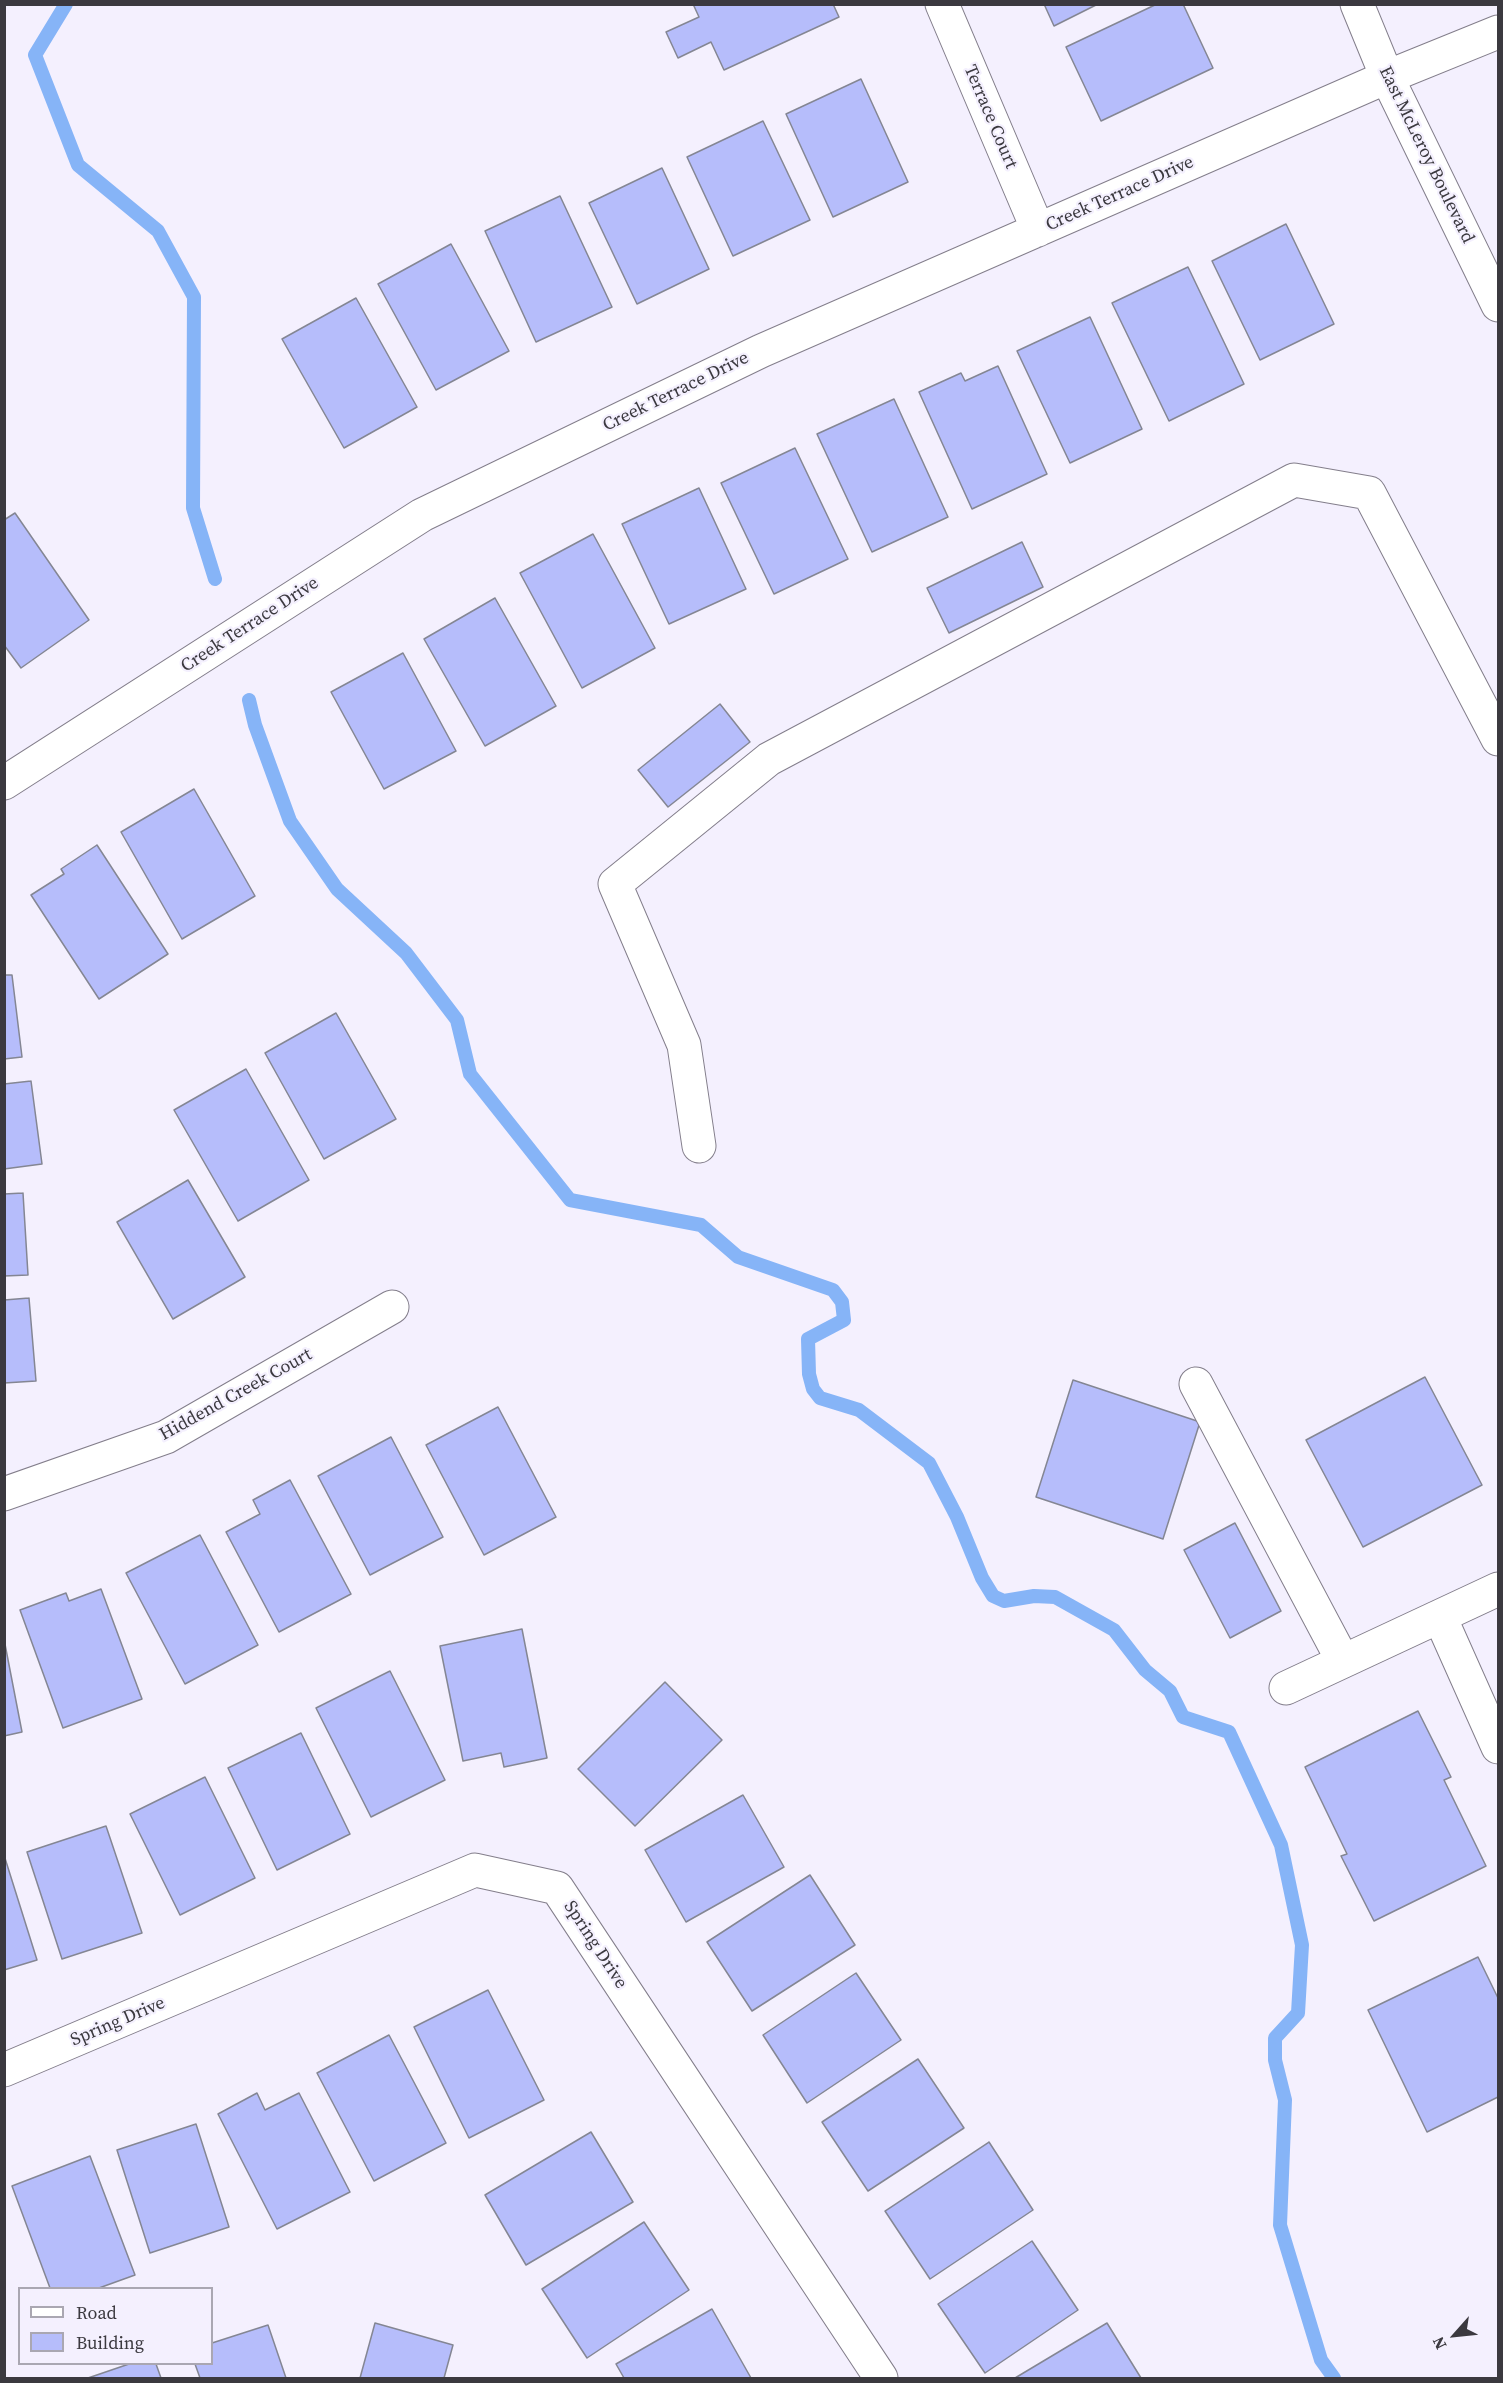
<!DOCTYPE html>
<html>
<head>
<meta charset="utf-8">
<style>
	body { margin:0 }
	#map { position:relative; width:1503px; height:2383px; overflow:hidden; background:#f4f0fe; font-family:"Source Serif 4",serif }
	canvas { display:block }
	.frame { position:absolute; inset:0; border:6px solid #3b393f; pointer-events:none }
	.legend { position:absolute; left:18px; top:2287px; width:195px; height:78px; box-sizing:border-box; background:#f4f0fe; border:2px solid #aaa7b2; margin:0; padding:8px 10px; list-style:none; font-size:18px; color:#3b393f }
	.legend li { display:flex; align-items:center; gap:12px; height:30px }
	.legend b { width:30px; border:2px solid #aaa7b2 }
	.north { position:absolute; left:1425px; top:2305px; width:60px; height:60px; -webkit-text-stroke:4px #f4f0fe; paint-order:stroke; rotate:243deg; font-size:16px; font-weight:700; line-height:24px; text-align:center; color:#3b393f }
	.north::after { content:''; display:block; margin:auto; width:21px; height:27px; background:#3b393f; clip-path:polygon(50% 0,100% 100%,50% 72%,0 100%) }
</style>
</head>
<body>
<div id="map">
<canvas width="1503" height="2383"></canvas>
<div class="frame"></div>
<ul class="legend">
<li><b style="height:8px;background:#fff"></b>Road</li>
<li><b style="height:16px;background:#b6bdfb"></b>Building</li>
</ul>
<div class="north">N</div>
</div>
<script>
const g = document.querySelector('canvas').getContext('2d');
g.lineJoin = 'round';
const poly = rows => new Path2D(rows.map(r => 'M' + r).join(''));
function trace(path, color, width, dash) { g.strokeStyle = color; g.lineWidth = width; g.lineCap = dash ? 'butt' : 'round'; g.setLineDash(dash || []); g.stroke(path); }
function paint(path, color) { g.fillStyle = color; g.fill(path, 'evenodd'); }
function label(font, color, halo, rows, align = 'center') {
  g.font = font + ' "Source Serif 4",serif'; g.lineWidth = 4.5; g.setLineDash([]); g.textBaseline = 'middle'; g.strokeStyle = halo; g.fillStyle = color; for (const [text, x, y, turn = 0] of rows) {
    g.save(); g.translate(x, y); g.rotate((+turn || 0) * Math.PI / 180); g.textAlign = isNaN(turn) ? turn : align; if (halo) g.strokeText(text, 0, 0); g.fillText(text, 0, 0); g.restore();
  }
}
trace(poly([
	[66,4,35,55,78,165,158,231,194,297,193,508,215,579],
	[249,700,255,725,290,821,337,889,406,953,457,1020,470,1074,570,1200,701,1225,738,1257,833,1290,842,1302,844,1320,808,1339,809,1374,813,1389,820,1398,859,1410,929,1463,957,1517,982,1578,993,1596,1004,1601,1034,1596,1055,1597,1114,1630,1145,1670,1170,1691,1183,1717,1229,1732,1281,1845,1302,1945,1298,2013,1275,2038,1275,2060,1285,2100,1280,2225,1321,2360,1334,2378]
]), '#86b4f7', 14);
const building = poly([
	[693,4,833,4,839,17,724,70,711,42,678,58,666,32,699,17,693,4],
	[1044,4,1098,4,1054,26,1044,4],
	[1157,4,1183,4,1213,68,1101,121,1066,47,1157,4],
	[861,79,908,182,833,217,786,114,861,79],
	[763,121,810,220,733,256,687,157,763,121],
	[662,168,709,269,637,304,589,203,662,168],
	[560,196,612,307,536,342,485,231,560,196],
	[1286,224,1334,324,1260,360,1212,261,1286,224],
	[451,244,509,351,436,390,378,284,451,244],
	[1188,267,1244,384,1169,421,1112,303,1188,267],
	[356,298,417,407,344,448,282,339,356,298],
	[1090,317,1142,429,1070,463,1017,351,1090,317],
	[998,366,1047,474,972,509,919,392,961,373,965,381,998,366],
	[894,399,948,517,872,552,817,434,894,399],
	[795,448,848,559,774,594,721,483,795,448],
	[699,488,746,589,669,624,622,524,699,488],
	[15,513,89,620,21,668,4,645,4,520,15,513],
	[593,534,655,648,582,688,520,573,593,534],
	[1022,542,1043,587,949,633,927,588,1022,542],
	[495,598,556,706,485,746,424,639,495,598],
	[403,653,456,751,384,789,331,692,403,653],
	[720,704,750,742,668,807,638,770,720,704],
	[194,789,255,896,182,939,121,832,194,789],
	[97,845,168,954,99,999,31,895,64,874,61,869,97,845],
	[4,975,12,975,22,1057,4,1059,4,975],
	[336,1013,396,1119,324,1159,265,1053,336,1013],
	[246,1069,309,1180,238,1221,174,1110,246,1069],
	[31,1081,42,1164,4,1169,4,1084,31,1081],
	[188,1180,245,1277,173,1319,117,1222,188,1180],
	[23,1193,28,1275,4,1276,4,1194,23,1193],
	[29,1298,36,1381,4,1383,4,1300,29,1298],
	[1425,1377,1482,1485,1363,1547,1306,1440,1425,1377],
	[1073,1380,1200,1422,1163,1539,1036,1497,1073,1380],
	[498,1407,556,1517,484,1555,426,1445,498,1407],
	[391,1437,443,1537,370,1575,318,1476,391,1437],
	[290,1480,351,1594,279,1632,226,1532,260,1514,253,1500,290,1480],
	[1235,1523,1281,1611,1230,1638,1184,1550,1235,1523],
	[200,1535,258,1645,185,1684,126,1573,200,1535],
	[101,1589,142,1699,63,1728,20,1610,66,1593,69,1601,101,1589],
	[522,1629,547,1758,504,1767,501,1753,463,1761,440,1646,522,1629],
	[4,1639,22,1732,4,1736,4,1639],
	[390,1671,445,1780,371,1817,316,1708,390,1671],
	[665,1682,722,1740,635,1826,578,1769,665,1682],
	[1418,1711,1451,1777,1444,1780,1486,1866,1374,1921,1341,1856,1347,1854,1305,1767,1418,1711],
	[301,1733,350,1834,277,1870,228,1768,301,1733],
	[205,1777,255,1878,180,1915,130,1814,205,1777],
	[743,1795,784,1867,686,1922,645,1850,743,1795],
	[106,1826,142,1933,62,1959,27,1852,106,1826],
	[4,1855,37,1960,4,1970,4,1855],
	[810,1875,855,1945,752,2011,707,1942,810,1875],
	[1478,1957,1498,1998,1498,2097,1427,2132,1368,2010,1478,1957],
	[856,1973,901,2040,807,2103,763,2035,856,1973],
	[488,1990,544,2100,469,2138,414,2027,488,1990],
	[389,2035,446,2143,374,2181,317,2073,389,2035],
	[918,2059,964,2128,868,2191,822,2122,918,2059],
	[257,2093,265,2110,299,2093,350,2192,277,2229,218,2114,257,2093],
	[196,2124,229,2227,150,2253,117,2150,196,2124],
	[591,2132,633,2202,526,2265,485,2195,591,2132],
	[989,2142,1033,2210,930,2279,885,2211,989,2142],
	[90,2156,135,2275,99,2288,50,2288,12,2186,90,2156],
	[644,2222,689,2290,587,2358,542,2289,644,2222],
	[1032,2241,1078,2310,985,2373,938,2304,1032,2241],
	[712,2309,751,2378,624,2378,616,2364,712,2309],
	[375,2323,453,2345,444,2378,360,2378,375,2323],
	[1107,2323,1141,2378,1015,2378,1107,2323],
	[268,2325,286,2378,200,2378,195,2364,212,2364,212,2343,268,2325],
	[129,2364,156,2364,161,2378,88,2378,129,2364]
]);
paint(building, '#b6bdfb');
trace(building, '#848693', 1.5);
const minor = poly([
	[942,4,1038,230],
	[4,783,422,515,761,351,1387,77,1498,32],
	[699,1146,684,1045,615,884,769,759,1294,480,1369,493,1498,739],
	[1196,1384,1343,1661],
	[4,1494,166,1437,392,1307],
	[1440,1617,1498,1747],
	[1286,1688,1498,1589],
	[4,2070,475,1870,557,1888,881,2378]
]);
const major = poly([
	[1357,4,1387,77,1498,305]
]);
trace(minor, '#837e8b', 35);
trace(major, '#837e8b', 35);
trace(minor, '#fff', 33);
trace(major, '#fff', 33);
label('18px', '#3b393f', '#f4f0fe', [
	["Terrace Court",990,117,67],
	["East McLeroy Boulevard",1426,155,64],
	["Creek Terrace Drive",1120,194,-24],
	["Creek Terrace Drive",676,392,-26],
	["Creek Terrace Drive",250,625,-33],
	["Hiddend Creek Court",236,1395,-29],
	["Spring Drive",595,1945,57],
	["Spring Drive",118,2022,-23]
]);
</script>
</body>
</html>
